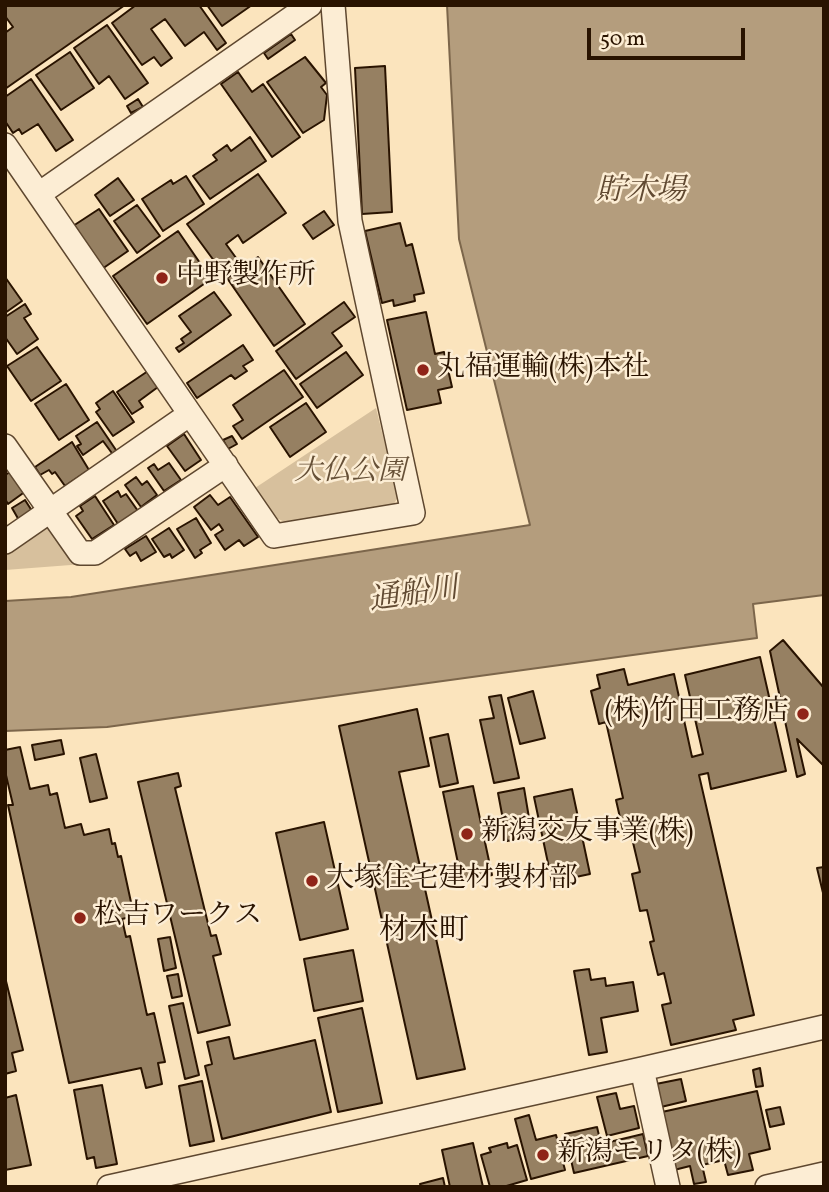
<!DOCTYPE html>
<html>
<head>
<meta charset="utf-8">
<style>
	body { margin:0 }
	#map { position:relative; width:829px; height:1192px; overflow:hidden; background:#fbe4bd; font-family:Vollkorn,serif }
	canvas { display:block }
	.frame { position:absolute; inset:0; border:7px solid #291300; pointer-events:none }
	.scale { position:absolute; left:587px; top:28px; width:158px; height:32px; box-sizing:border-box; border:4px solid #291300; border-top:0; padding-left:9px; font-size:21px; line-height:24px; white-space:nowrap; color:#291300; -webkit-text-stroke:5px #fcedd4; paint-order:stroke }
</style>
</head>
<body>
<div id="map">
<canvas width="829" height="1192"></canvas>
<div class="frame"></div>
<div class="scale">50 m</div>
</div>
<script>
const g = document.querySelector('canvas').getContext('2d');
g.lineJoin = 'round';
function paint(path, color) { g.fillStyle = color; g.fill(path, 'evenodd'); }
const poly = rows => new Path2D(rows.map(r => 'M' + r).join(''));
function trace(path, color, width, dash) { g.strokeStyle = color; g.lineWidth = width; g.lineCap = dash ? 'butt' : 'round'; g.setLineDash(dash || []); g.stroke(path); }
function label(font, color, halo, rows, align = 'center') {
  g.font = font + ' Vollkorn,"Noto Serif JP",serif'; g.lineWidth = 5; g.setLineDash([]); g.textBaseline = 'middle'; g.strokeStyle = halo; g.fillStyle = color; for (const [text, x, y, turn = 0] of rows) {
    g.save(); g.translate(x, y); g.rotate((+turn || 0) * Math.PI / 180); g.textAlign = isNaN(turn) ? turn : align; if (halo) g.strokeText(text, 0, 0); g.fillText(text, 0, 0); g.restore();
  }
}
paint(poly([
	[376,408,398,497,391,509,289,524,274,517,255,488],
	[48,524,58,526,84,564,5,570,5,553]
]), '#d7c09d');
const water = poly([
	[447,5,824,5,824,595,753,604,757,638,107,727,5,731,5,601,71,597,530,525,459,239,447,5]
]);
paint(water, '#b49d7d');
trace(water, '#7c664b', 2);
const building = poly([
	[5,5,125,5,5,89,5,33,13,27,5,16,5,5],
	[136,5,199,5,226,43,217,50,204,32,185,46,165,19,151,29,172,58,161,66,154,57,142,65,112,23,136,5],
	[207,5,252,5,222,26,207,5],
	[107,25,148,83,125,99,109,76,99,84,74,48,107,25],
	[291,34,295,40,268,59,264,53,291,34],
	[70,52,94,88,61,110,36,75,70,52],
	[305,57,326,83,321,87,327,95,324,120,303,133,267,82,305,57],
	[385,66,392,212,362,214,355,68,385,66],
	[238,72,252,92,263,84,300,137,272,157,221,84,238,72],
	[31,79,73,140,56,151,38,124,22,134,19,129,13,133,5,121,5,97,31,79],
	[138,99,143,107,131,113,127,106,138,99],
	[250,137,266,161,210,199,193,176,217,160,213,155,227,145,231,151,250,137],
	[258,174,286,213,243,243,238,235,226,244,239,262,223,273,187,224,258,174],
	[186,176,204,204,163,231,142,199,171,180,173,184,186,176],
	[118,178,134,200,110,216,95,195,118,178],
	[137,205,160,236,137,253,114,221,137,205],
	[99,209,128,251,102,269,73,226,99,209],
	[324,211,334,225,313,239,303,225,324,211],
	[400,223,406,246,412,244,424,293,414,295,415,301,394,306,393,300,382,303,365,231,400,223],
	[178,231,211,279,147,324,113,276,178,231],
	[258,257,305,324,274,346,227,278,258,257],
	[5,277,22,301,5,313,5,277],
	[214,292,231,315,179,352,176,348,184,343,181,339,191,332,179,316,214,292],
	[344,302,355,317,332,333,342,346,296,379,276,351,344,302],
	[25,304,31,314,24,318,38,339,17,354,5,337,5,317,25,304],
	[426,312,435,354,444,352,452,387,438,390,441,403,407,410,387,320,426,312],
	[243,345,253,360,243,366,247,371,235,379,231,375,197,398,187,383,243,345],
	[37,347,61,381,31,401,7,366,37,347],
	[346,352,363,375,317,408,300,384,346,352],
	[284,370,303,397,242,439,233,426,243,420,233,405,284,370],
	[148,371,158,387,139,401,143,407,132,414,117,392,148,371],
	[66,384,89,420,59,440,35,404,66,384],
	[113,391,134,422,113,436,96,412,100,409,96,403,113,391],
	[306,403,326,432,290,457,270,427,306,403],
	[97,422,118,453,114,456,103,441,83,455,77,446,81,444,76,436,97,422],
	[184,434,201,460,185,471,167,446,184,434],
	[232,436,237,444,228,449,223,440,232,436],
	[72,442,89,470,65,486,55,472,52,474,49,470,40,475,35,467,72,442],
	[169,463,181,480,164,491,148,468,154,464,158,470,169,463],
	[12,471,26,491,8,504,5,499,5,475,12,471],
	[136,477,142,485,147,481,157,495,141,507,125,485,136,477],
	[118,491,121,497,126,494,138,511,118,524,103,501,118,491],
	[210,495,218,505,230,497,258,537,244,546,239,540,225,550,215,535,223,530,219,524,211,530,194,507,210,495],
	[95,496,114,525,92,539,76,516,83,511,80,506,95,496],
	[25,500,34,514,20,522,12,508,25,500],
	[196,518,211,543,200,550,202,553,195,558,177,529,196,518],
	[169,528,184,550,172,558,170,554,164,557,152,539,169,528],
	[146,536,156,552,141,561,136,552,130,556,125,549,146,536],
	[783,640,824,688,824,766,797,739,805,774,797,777,770,651,783,640],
	[760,657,786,771,711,789,708,773,699,775,754,1015,733,1020,736,1030,671,1045,662,1005,671,1003,664,973,658,975,650,942,654,941,647,910,640,911,632,874,640,872,631,834,624,835,616,800,623,798,606,722,599,724,591,691,600,688,597,675,624,669,628,685,674,674,692,757,703,754,685,675,760,657],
	[533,691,545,738,520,744,508,698,533,691],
	[501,695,519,778,494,783,480,720,494,718,489,697,501,695],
	[417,709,429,766,399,772,465,1069,417,1079,339,726,417,709],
	[448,734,458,783,440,787,430,738,448,734],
	[61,740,64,754,35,760,32,745,61,740],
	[20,747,30,789,48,785,50,795,57,793,65,828,81,824,84,835,109,829,112,844,115,843,118,857,121,856,134,916,122,919,126,937,130,936,147,1015,154,1013,165,1062,158,1063,162,1084,146,1088,141,1068,69,1083,8,805,13,805,5,771,5,750,20,747],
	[96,754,107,798,90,802,80,758,96,754],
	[178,773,181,786,175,788,211,936,216,935,221,954,213,956,230,1025,198,1033,138,782,178,773],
	[473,786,492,875,462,882,443,792,473,786],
	[524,788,532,836,507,841,498,793,524,788],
	[572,789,590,874,552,882,534,797,572,789],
	[324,822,348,929,300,940,276,833,324,822],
	[824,867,824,897,817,868,824,867],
	[170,937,176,968,164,971,158,939,170,937],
	[353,950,363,1001,314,1011,304,959,353,950],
	[589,969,591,980,605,978,606,986,633,982,638,1011,601,1018,607,1052,589,1055,574,971,589,969],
	[178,974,182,996,172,998,167,976,178,974],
	[5,977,23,1050,12,1053,16,1071,5,1074,5,977],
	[183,1003,199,1075,185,1079,169,1006,183,1003],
	[362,1008,382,1103,338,1112,318,1018,362,1008],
	[229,1037,234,1059,315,1040,331,1112,222,1139,205,1066,212,1064,207,1042,229,1037],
	[760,1068,763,1086,756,1087,753,1070,760,1068],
	[681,1079,686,1101,661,1107,656,1084,681,1079],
	[202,1081,214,1141,190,1146,179,1086,202,1081],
	[102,1085,117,1164,96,1168,94,1157,87,1159,74,1090,102,1085],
	[757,1091,770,1149,749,1154,753,1170,728,1175,724,1160,702,1165,706,1182,694,1184,690,1166,674,1170,662,1112,757,1091],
	[616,1093,620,1109,634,1106,639,1128,607,1136,597,1097,616,1093],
	[16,1095,31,1165,5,1170,5,1098,16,1095],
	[780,1107,784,1124,770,1127,766,1110,780,1107],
	[529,1115,536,1140,556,1135,565,1170,531,1179,515,1119,529,1115],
	[597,1127,601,1144,643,1134,648,1156,574,1173,565,1134,597,1127],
	[473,1143,483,1187,450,1187,442,1150,473,1143],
	[507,1143,508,1148,517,1145,527,1180,503,1187,490,1187,481,1155,491,1152,489,1148,507,1143],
	[443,1178,445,1187,421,1187,420,1184,443,1178]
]);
paint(building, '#968062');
trace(building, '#291300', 2);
const minor = poly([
	[5,145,274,536,413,513,350,221,333,5],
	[39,194,310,5],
	[5,446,80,553,95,553,226,465],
	[5,542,190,414],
	[642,1069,668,1187],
	[109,1187,642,1069,824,1027],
	[767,1187,824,1174]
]);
trace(minor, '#5e472f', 26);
trace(minor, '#fcedd4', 23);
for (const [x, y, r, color] of [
	[162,278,7,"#8f2418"],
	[423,370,7,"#8f2418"],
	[803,714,7,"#8f2418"],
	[467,834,7,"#8f2418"],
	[312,881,7,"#8f2418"],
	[80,918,7,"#8f2418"],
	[543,1155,7,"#8f2418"]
]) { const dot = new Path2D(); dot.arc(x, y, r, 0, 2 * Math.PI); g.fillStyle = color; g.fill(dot); trace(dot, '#fcedd4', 2.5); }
label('28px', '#291300', '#fcedd4', [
	["中野製作所",176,278],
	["丸福運輸(株)本社",437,370],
	["(株)竹田工務店",789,714,"right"],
	["新潟交友事業(株)",481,834],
	["大塚住宅建材製材部",326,881],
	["松吉ワークス",94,918],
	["新潟モリタ(株)",557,1155]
], 'left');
label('italic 28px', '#665037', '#fcedd4', [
	["大仏公園",350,474]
]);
label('italic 30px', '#614a32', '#fcedd4', [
	["貯木場",641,193],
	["通船川",414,597,-8]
]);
label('30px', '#291300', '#fcedd4', [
	["材木町",424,933]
]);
</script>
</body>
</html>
